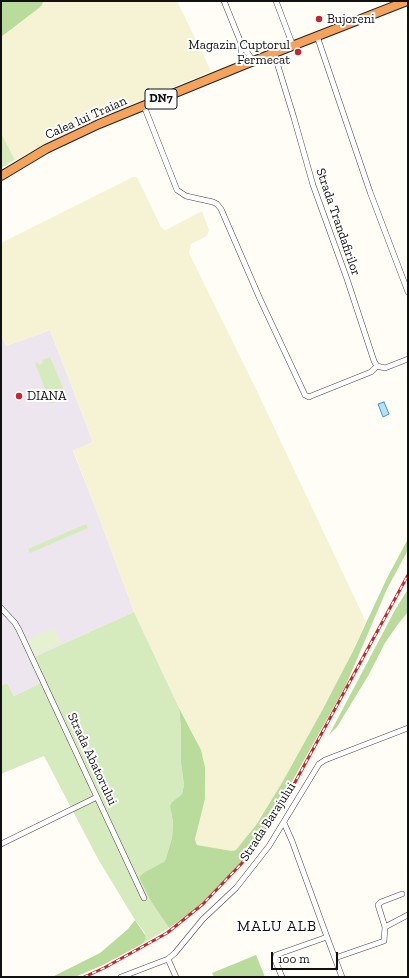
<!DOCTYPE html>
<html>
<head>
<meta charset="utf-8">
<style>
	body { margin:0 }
	#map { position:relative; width:409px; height:978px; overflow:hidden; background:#fffdf5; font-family:"Zilla Slab",serif }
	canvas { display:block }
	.frame { position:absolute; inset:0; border:2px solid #111; pointer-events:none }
	.scale { position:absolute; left:271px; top:952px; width:67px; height:18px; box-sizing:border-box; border:2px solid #111; border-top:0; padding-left:5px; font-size:12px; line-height:14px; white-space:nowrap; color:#111; -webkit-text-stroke:3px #fff; paint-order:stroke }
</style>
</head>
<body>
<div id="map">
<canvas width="409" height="978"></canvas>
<div class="frame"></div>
<div class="scale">100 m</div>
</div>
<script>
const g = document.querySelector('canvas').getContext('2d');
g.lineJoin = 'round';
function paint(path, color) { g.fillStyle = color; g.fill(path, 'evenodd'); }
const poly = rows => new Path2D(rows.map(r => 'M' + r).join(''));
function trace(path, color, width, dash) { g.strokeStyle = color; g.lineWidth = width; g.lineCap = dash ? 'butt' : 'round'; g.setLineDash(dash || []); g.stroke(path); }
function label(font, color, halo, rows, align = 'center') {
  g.font = font + ' "Zilla Slab",serif'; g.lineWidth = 4; g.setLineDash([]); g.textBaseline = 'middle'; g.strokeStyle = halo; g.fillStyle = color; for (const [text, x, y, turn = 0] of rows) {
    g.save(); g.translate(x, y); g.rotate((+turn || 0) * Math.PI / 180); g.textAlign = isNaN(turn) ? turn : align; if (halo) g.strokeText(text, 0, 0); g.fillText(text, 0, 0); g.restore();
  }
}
paint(poly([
	[50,330,93,442,73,451,99,517,134,612,34,657,45,681,14,696,7,683,1,686,1,334,6,346]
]), '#eee6ef');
paint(poly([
	[43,1,177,1,211,71,77,128,15,160,1,133,1,37,39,8],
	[133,177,136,177,138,179,161,227,164,230,166,230,202,211,209,230,207,236,191,244,189,253,255,387,366,622,338,682,283,781,249,835,239,847,236,850,232,851,197,845,196,843,195,839,205,799,206,788,204,760,196,740,179,708,134,612,99,517,73,450,93,442,50,330,6,346,1,334,1,243]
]), '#f6f3d4');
paint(poly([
	[1,133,15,160,1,168],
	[50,357,67,397,51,404,35,363,38,362,39,365,43,363,42,360],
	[86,524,88,528,30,553,28,549],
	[134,612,179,708,181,729,181,763,184,785,182,794,172,802,171,812,173,822,172,838,165,861,143,873,140,876,140,879,150,900,169,928,142,944,146,939,144,931,135,920,98,859,44,756,1,774,1,686,7,683,14,696,45,681,34,657]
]), '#d5ebbd');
paint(poly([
	[1,1,43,1,42,5,39,8,1,37,2,8],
	[408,539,408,550,387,589,345,687,270,821,240,863,211,894,194,910,169,928,150,900,140,879,140,876,143,873,165,861,172,838,173,822,170,806,172,802,182,794,184,785,181,763,181,729,179,708,201,750,205,767,205,799,195,839,196,843,197,845,232,851,236,850,256,825,283,781,324,707,353,651,387,578],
	[408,589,408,612,398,624,385,643,368,676,337,727,329,735,395,610],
	[135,920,145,935,146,939,142,944,103,965,75,977,52,977,100,953,128,929],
	[256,955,265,977,214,977,212,973]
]), '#b9dc9c');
paint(poly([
	[54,628,61,643,35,655,27,640]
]), '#e6f2cf');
const water = poly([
	[384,402,389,414,383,417,378,404,384,402]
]);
paint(water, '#b9e0f7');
trace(water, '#3f96cf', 1);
const minor = poly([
	[224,1,241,43,253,61],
	[276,1,293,46],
	[317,36,370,192,408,292],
	[241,44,241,66],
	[274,53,294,118,313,185,347,279,374,361,377,366,385,368,408,359],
	[144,106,177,190,186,196,213,202,217,204,221,209,260,299,305,395,309,397,311,396,371,372,377,366],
	[1,608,15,623,19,630,144,898],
	[284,823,292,841,327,937,342,977],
	[1,844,97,797],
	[385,927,408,915],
	[335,958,384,941,385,927,378,905,381,902,402,894],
	[168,959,176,977],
	[121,977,168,959,175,953,203,919,236,888,269,846,319,764,325,760,408,728],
	[282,977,275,960,276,955,327,937]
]);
const highway = poly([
	[1,176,46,149,99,124,246,64,407,1]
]);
trace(minor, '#444', 6);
trace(highway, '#222', 10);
trace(minor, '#fff', 5);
trace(highway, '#f5a25d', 8);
const rail = poly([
	[84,977,104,968,167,933,203,904,242,863,269,826,287,797,408,575]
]);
trace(rail, '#c4262e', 3);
trace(rail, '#fff', 1.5, [4.5]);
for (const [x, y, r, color] of [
	[319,19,4,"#c4262e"],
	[298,52,4,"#c4262e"],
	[19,396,4,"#c4262e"]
]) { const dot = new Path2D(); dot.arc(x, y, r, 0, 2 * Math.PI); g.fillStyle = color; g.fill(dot); trace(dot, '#fff', 1.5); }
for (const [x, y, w] of [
	[161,99,32]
]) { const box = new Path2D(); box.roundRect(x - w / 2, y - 10, w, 20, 3); g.fillStyle = '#fff'; g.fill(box); trace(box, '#111', 1); }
label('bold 12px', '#111', null, [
	["DN7",161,99]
]);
label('13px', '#111', '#fff', [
	["Bujoreni",327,19],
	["Magazin Cuptorul",290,45,"right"],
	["Fermecat",290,60,"right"],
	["DIANA",27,396]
], 'left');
label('13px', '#111', '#fff', [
	["Calea lui Traian",86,118,-24],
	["Strada Trandafirilor",338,222,71],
	["Strada Abatorului",92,759,65],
	["Strada Barajului",268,822,-57]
]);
g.letterSpacing = '1px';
label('15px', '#111', '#fff', [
	["MALU ALB",277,927]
]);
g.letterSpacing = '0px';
</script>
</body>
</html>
